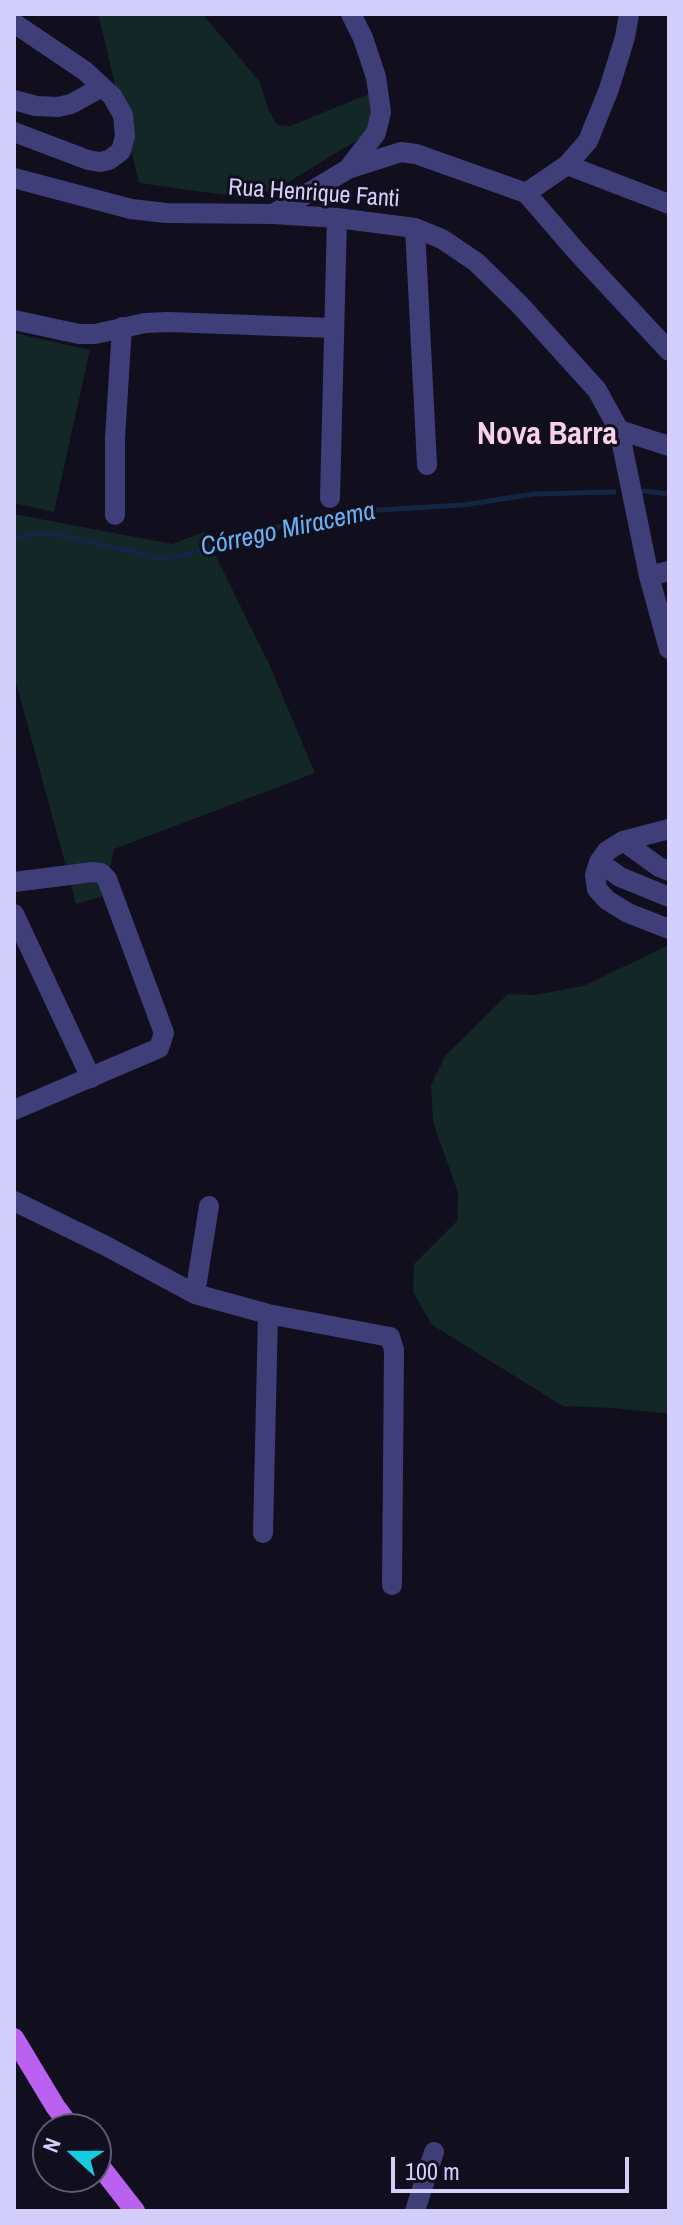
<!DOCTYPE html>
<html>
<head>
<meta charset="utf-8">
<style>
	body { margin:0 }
	#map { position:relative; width:683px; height:2225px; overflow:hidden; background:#110e1e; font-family:"Archivo Narrow",sans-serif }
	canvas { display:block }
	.frame { position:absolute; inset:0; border:16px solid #d4cffa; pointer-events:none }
	.north { position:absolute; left:32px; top:2113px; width:80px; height:80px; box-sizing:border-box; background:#110e1e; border:2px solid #5f5b76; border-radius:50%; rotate:291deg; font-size:22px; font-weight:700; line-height:32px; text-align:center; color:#d4cffa }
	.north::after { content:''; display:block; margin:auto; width:28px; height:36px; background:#16cbe0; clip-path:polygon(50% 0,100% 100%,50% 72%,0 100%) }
	.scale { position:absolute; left:391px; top:2157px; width:238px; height:36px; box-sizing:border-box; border:4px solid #d4cffa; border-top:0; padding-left:10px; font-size:24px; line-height:28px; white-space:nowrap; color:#d4cffa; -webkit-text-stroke:6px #110e1e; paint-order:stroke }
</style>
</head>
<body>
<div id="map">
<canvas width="683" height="2225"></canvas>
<div class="frame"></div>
<div class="north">N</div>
<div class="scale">100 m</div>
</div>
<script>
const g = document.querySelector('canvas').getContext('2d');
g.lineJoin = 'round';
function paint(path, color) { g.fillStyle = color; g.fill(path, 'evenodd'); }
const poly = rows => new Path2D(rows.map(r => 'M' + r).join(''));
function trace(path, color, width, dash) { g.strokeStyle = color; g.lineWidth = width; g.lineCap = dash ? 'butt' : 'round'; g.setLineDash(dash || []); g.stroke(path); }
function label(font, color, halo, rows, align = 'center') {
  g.font = font + ' "Archivo Narrow",sans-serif'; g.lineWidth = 6; g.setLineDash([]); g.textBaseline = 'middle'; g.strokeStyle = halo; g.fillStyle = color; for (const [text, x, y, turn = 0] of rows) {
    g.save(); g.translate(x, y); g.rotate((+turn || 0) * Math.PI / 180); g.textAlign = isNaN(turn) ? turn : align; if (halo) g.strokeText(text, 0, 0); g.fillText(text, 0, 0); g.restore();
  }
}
paint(poly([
	[98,14,205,14,205,17,260,82,268,109,277,125,290,126,371,93,384,124,275,190,232,196,139,183],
	[14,333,90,350,54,512,14,503],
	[14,514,172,544,204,532,269,664,315,773,114,849,104,896,76,904,14,675,14,566,16,564,14,562],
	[669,945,669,1414,613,1408,563,1406,432,1325,413,1292,414,1264,457,1221,458,1193,433,1122,431,1085,446,1055,508,994,535,995,583,986]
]), '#122726');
trace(poly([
	[644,491,669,494],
	[14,538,41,533,65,536,159,558,182,556,251,533,345,512,463,505,534,494,614,492]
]), '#122642', 5);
trace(poly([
	[14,23,85,71,112,96,123,115,125,136,121,151,109,160,100,162,88,160,14,132],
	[14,100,36,106,58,107,71,104,102,87],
	[567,165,669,204],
	[348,169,376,133,381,112,376,77,363,38,351,14],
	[14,178,131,209,166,213,273,214,337,218,415,228,442,239,476,262,520,305,597,390,619,430,669,446],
	[526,193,567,165,588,141,609,89,625,37,629,14],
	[273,214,348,169,401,152,416,154,526,193,577,252,669,351],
	[415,228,427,465],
	[14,320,79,334,95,334,145,323,168,322,333,328],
	[619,430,649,576,669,649],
	[330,498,337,218],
	[115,515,115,438,122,327],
	[649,576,669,571],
	[669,829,623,841,607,851,599,862,595,875,597,889,607,900,628,913,669,929],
	[623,841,659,867,669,871],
	[599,862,620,877,669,897],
	[14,882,93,872,101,873,107,879,164,1033,159,1048,152,1051,14,1110],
	[14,914,91,1078],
	[14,1201,106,1246,195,1294,268,1314,390,1337,394,1350,392,1585],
	[195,1294,209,1206],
	[263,1533,268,1314],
	[415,2211,434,2152]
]), '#403e78', 20);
trace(poly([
	[14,2038,55,2106,72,2129],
	[96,2161,135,2211]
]), '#ba61ef', 20);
label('24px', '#d4cffa', '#110e1e', [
	["Rua Henrique Fanti",314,194,4]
]);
label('italic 26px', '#68b1f0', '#110e1e', [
	["Córrego Miracema",288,530,-12]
]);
label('bold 32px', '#fad1eb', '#110e1e', [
	["Nova Barra",547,435]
]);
</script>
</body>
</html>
